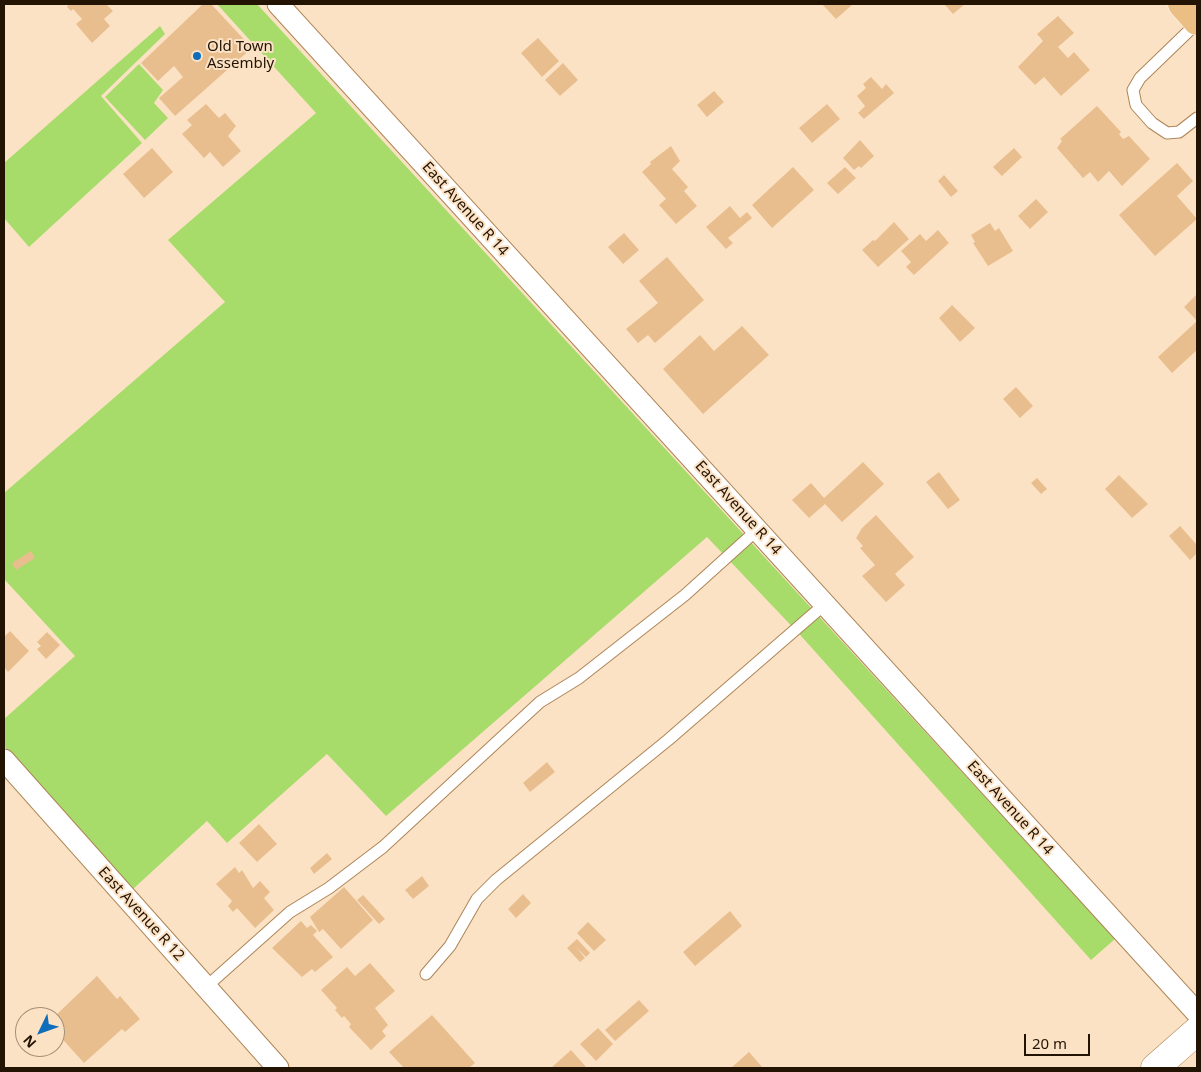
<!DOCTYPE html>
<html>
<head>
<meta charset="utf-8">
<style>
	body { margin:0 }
	#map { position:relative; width:1201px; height:1072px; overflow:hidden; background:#fce2c5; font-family:"Noto Sans",sans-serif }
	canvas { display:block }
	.frame { position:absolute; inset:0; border:5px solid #221302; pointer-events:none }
	.north { position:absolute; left:15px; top:1007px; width:50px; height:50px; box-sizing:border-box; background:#fce2c5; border:1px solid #a58f77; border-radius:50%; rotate:228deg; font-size:14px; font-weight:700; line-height:20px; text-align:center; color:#221302 }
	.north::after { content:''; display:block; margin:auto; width:18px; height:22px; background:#0e6ebb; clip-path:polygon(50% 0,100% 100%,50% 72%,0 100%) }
	.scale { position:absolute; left:1024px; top:1034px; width:66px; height:22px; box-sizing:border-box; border:2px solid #221302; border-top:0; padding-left:6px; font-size:15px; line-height:18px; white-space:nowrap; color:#221302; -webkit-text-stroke:4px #fce2c5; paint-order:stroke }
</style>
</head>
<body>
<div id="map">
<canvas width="1201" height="1072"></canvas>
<div class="frame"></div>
<div class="north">N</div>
<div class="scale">20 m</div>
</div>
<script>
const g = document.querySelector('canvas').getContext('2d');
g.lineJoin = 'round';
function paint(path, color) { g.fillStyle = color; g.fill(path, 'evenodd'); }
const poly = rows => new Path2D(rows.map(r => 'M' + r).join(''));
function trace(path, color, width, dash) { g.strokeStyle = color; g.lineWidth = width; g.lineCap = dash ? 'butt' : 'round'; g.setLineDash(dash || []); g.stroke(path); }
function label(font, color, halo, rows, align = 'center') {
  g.font = font + ' "Noto Sans",sans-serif'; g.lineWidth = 4; g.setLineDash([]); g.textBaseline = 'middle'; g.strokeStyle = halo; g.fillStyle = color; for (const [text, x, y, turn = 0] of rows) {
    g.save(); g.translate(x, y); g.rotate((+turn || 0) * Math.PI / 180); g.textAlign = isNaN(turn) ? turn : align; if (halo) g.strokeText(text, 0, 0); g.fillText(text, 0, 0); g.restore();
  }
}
paint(poly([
	[217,4,257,4,1115,939,1091,960,802,637,707,537,386,816,327,754,227,843,207,821,132,890,4,746,4,719,75,656,4,579,4,493,225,302,168,240,316,113],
	[160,26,165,34,101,96,142,143,29,247,4,218,4,163],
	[139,64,163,90,154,103,168,118,145,140,105,97]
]), '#a7dc6b');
paint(poly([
	[69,4,106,4,113,11,104,19,110,26,92,43,76,24,82,19,73,9,71,11,67,7],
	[203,4,211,4,252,48,175,116,159,98,183,77,174,66,158,81,141,63],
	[822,4,853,4,836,19],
	[944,4,965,4,953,14],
	[1058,16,1074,33,1058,47,1068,58,1074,52,1090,70,1061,96,1044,77,1035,85,1018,67,1043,41,1037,34],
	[538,38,559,61,542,77,521,53],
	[563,63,578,80,560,96,545,80],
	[871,77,882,89,886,84,894,93,864,119,858,113,865,106,857,96,866,88,863,84],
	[714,91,724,102,707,117,697,105],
	[206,104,219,118,225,113,236,126,228,136,241,151,223,167,210,152,204,158,182,134,192,125,187,120],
	[827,104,840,119,812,143,799,128],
	[1097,106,1121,132,1119,134,1123,139,1129,136,1150,159,1122,186,1109,171,1098,182,1090,172,1083,178,1057,148,1062,141,1060,139],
	[860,140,874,156,861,168,859,166,854,170,843,158],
	[671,146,680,161,672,169,688,187,684,191,697,206,676,224,659,205,666,199,642,172,651,164,650,162],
	[152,148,173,172,144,198,123,174],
	[1014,148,1022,157,1002,176,993,167],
	[1177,163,1193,181,1177,196,1197,219,1155,256,1119,215],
	[793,167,814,190,772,228,752,205],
	[845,167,856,178,838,194,827,183],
	[944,175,958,191,951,197,938,181],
	[1036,199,1048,212,1030,229,1018,216],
	[730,206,740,218,747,212,752,218,728,238,733,243,726,249,706,227],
	[894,222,909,239,878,267,862,250,873,240,875,241],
	[990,223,995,231,999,228,1013,251,988,266,973,243,975,242,971,235],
	[938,230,949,243,914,275,906,267,911,262,901,251,920,234,926,241],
	[624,233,639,250,623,264,608,247],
	[667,257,704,300,655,343,648,335,638,343,626,329,658,303,639,281],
	[1197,294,1197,350,1172,373,1158,357,1197,321,1184,307],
	[952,305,975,328,960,342,939,318],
	[742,326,769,355,703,414,663,369,700,335,714,351],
	[1016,387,1033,406,1020,418,1003,399],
	[863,462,884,484,842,522,825,504,809,518,792,500,811,483,824,498],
	[939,472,960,500,948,509,926,482],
	[1119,475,1148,504,1132,518,1105,489],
	[1037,478,1047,489,1041,494,1031,483],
	[876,515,914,557,895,574,905,585,886,602,862,576,875,565,860,548,863,546,856,538,862,528],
	[1180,526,1197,545,1197,553,1190,560,1169,536],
	[31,551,35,558,16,570,12,563],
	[10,631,29,651,8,672,4,667,4,637],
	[47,632,60,645,46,659,37,649,41,646,37,642],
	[547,762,555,772,530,792,523,783],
	[259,824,277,844,257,862,239,843],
	[327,853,332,859,314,874,310,868],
	[235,867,239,873,242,870,253,888,260,881,270,892,264,898,274,910,255,928,237,908,233,912,228,906,232,901,216,884],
	[422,876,429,886,413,899,405,890],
	[344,887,373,920,341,949,323,929,319,932,310,917],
	[523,894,531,903,516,918,508,909],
	[363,895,385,919,379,924,357,900],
	[730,911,742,926,695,966,683,952],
	[301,921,307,928,311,925,317,931,313,935,333,957,315,972,312,969,302,977,272,948],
	[588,922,606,940,594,951,577,933],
	[577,939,590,953,586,957,576,947,585,958,580,962,567,948],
	[370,963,395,991,375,1008,388,1025,382,1031,386,1036,371,1050,349,1027,351,1024,344,1016,342,1018,335,1010,337,1008,321,990,347,967,355,976],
	[97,976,117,999,120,996,140,1019,125,1032,122,1029,84,1063,55,1031,55,1016],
	[639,1000,649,1011,615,1041,605,1030],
	[432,1015,475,1063,469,1068,404,1068,389,1052],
	[598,1028,613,1044,596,1061,580,1044],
	[571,1050,587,1068,551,1068],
	[749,1052,763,1068,733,1068,732,1067]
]), '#e9be8e');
const lane = poly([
	[1197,23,1140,78,1133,90,1136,105,1152,123,1167,133,1179,132,1197,118],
	[426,974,450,946,477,899,496,880,668,740,825,604],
	[206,987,290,912,329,888,383,847,540,702,579,678,685,595,757,530]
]);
const street = poly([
	[278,4,1197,1013],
	[4,760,278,1068]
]);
const secondary = poly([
	[1155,1068,1197,1031]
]);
const primary = poly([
	[1182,4,1197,21]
]);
trace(lane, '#ad8556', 13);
trace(street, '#ad8556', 23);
trace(secondary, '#ad8556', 29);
trace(primary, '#fff', 29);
trace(lane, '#fff', 11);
trace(street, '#fff', 21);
trace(secondary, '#fff', 28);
trace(primary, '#ebbf83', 28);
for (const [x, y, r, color] of [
	[197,56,5,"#0e6ebb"]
]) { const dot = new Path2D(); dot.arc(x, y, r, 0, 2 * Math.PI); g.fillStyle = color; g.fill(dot); trace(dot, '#fce2c5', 2); }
label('15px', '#221302', '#fce2c5', [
	["Old Town",207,47],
	["Assembly",207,64]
], 'left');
label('15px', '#221302', '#fce2c5', [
	["East Avenue R 14",465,209,48],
	["East Avenue R 14",738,508,48],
	["East Avenue R 14",1010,808,48],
	["East Avenue R 12",141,914,48]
]);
</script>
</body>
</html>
